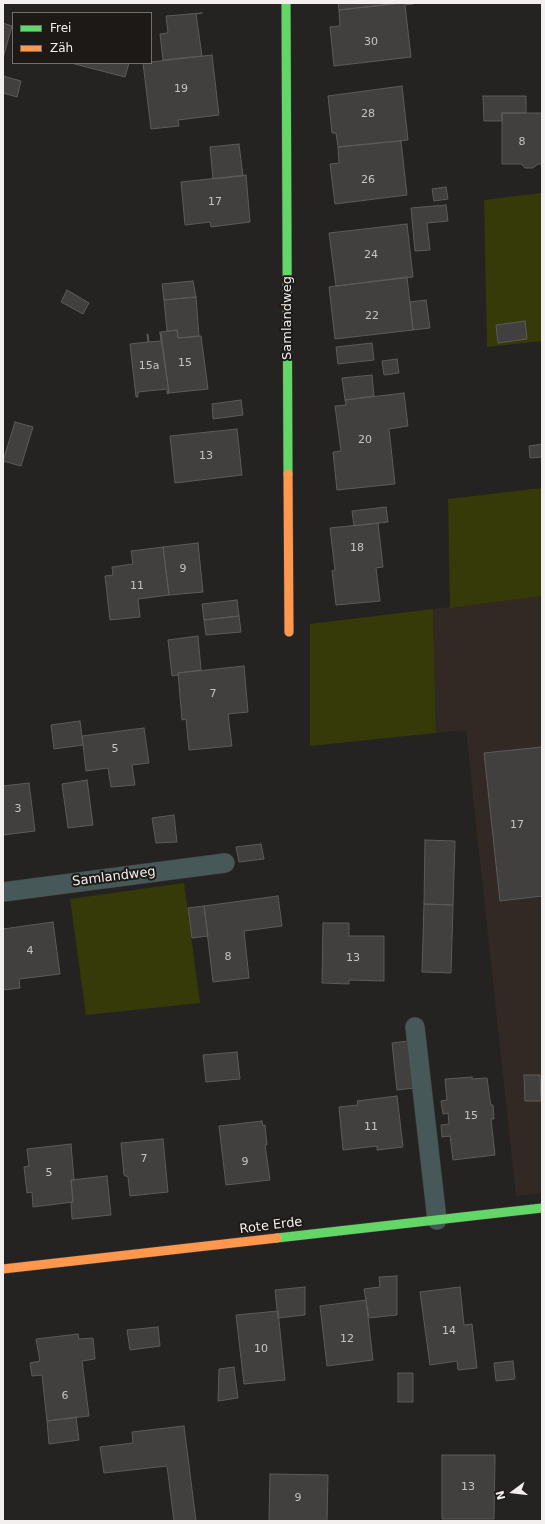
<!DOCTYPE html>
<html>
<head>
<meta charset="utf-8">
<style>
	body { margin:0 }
	#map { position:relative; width:545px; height:1524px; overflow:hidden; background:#252321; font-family:"DejaVu Sans",sans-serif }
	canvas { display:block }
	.frame { position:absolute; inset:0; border:4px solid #f2efee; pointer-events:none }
	.legend { position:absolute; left:12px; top:12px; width:140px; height:52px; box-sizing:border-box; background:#1d1917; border:1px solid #726f6d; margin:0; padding:5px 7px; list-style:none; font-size:12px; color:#f2efee }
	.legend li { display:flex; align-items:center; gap:8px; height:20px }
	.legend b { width:20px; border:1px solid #726f6d }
	.north { position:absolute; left:493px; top:1472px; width:40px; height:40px; -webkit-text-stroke:3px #1d1917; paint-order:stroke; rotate:255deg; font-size:11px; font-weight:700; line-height:16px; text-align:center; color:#f2efee }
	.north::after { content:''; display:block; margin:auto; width:14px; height:18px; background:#f2efee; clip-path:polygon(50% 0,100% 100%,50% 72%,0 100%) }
</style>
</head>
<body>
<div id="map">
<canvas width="545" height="1524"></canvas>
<div class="frame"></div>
<ul class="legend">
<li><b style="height:5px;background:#63d668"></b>Frei</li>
<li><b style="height:5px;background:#ff974d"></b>Zäh</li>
</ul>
<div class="north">N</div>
</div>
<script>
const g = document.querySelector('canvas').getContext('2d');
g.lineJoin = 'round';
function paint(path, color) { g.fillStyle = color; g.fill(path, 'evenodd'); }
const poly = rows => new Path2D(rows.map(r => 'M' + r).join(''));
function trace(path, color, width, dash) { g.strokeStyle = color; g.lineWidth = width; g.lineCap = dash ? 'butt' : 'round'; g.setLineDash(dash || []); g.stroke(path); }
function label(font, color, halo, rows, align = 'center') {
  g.font = font + ' "DejaVu Sans",sans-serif'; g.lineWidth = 4; g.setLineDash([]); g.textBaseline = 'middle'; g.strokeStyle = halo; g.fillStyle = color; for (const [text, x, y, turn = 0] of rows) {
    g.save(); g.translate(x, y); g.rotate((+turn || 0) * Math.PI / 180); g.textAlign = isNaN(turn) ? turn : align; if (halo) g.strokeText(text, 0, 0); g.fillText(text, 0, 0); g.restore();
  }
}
paint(poly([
	[542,596,542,1193,516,1196,466,730,436,733,433,609]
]), '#322925');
paint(poly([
	[542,193,542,341,487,347,484,200],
	[542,488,542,596,450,608,448,499],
	[433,609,436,733,310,746,310,624],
	[184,883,200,1003,86,1015,70,899]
]), '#363908');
const building = poly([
	[338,3,401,3,339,10,338,3],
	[401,3,413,4,405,5,411,57,334,66,330,27,340,26,339,10,401,3],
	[202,13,196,14,202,56,163,60,160,34,168,33,166,16,202,13],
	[3,23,12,26,3,58,3,23],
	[212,55,219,115,178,120,179,126,151,129,143,63,212,55],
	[71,63,129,63,125,77,71,63],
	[3,76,21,81,17,97,3,93,3,76],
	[402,86,408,140,338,147,336,133,332,133,328,96,402,86],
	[483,96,526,96,526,113,502,113,502,121,484,121,483,96],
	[502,113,542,113,542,164,538,164,533,168,525,168,521,164,502,164,502,113],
	[401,141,407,195,335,204,330,164,339,163,338,147,401,141],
	[239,144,243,176,213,179,210,147,239,144],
	[246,175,250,222,211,227,210,222,185,225,181,182,246,175],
	[446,187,448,199,434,201,432,189,446,187],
	[446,205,448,221,427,223,430,250,415,251,411,208,446,205],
	[407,224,413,277,336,286,329,233,407,224],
	[407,277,413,330,335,339,329,287,407,277],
	[193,281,196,297,164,300,162,284,193,281],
	[67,290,89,303,83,314,61,302,67,290],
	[196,297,199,336,178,338,177,330,167,331,164,300,196,297],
	[426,300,430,328,413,330,410,302,426,300],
	[525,321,527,339,498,343,496,325,525,321],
	[177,330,178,338,201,336,208,389,169,393,161,332,177,330],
	[160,332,169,393,167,394,167,389,138,392,138,397,136,397,130,344,148,342,147,334,148,334,149,342,161,341,160,332],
	[372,343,374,360,338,364,336,347,372,343],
	[397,359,399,373,384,375,382,361,397,359],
	[372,375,374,396,345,400,342,378,372,375],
	[404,393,408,426,389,429,395,484,337,490,333,452,341,451,335,406,346,405,345,400,404,393],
	[241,400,243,415,213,419,212,404,241,400],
	[15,422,33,427,21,466,3,461,15,422],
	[237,429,242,475,175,483,170,436,237,429],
	[542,444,542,457,530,458,529,446,542,444],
	[386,507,388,522,354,526,352,511,386,507],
	[378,523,383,567,376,568,380,601,336,605,332,571,335,570,330,528,378,523],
	[198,543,203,592,169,595,163,547,198,543],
	[163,547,169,595,138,599,140,617,110,620,105,576,113,575,112,567,133,564,131,551,163,547],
	[237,600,239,616,204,620,202,604,237,600],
	[239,616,241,632,206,635,204,620,239,616],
	[198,636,201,670,178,673,178,675,172,676,168,640,198,636],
	[244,666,248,712,228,714,232,746,189,750,186,719,182,720,178,673,244,666],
	[80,721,83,745,54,749,51,725,80,721],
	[144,728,149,763,132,765,135,785,111,787,108,768,86,771,82,736,144,728],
	[542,747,542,896,500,901,484,753,542,747],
	[87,780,93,825,68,828,62,784,87,780],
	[29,783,35,831,3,835,3,786,29,783],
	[174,815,177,842,156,843,152,818,174,815],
	[425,840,455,841,453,905,424,904,425,840],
	[261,844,264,859,239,862,236,847,261,844],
	[278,896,282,926,244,931,249,978,213,982,204,906,278,896],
	[424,904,453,905,451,973,422,972,424,904],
	[204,906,208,936,192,938,188,908,204,906],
	[53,922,60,974,19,979,20,988,3,990,3,929,53,922],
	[323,923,349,923,349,936,384,936,384,981,349,980,349,984,322,983,323,923],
	[408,1041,414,1088,397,1090,392,1043,408,1041],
	[237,1052,240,1079,206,1082,203,1055,237,1052],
	[524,1075,540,1075,541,1101,525,1101,524,1075],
	[472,1077,472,1079,487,1078,490,1100,491,1105,493,1105,494,1119,491,1119,495,1155,453,1160,450,1136,442,1137,441,1125,449,1124,448,1113,443,1114,441,1101,447,1100,445,1079,472,1077],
	[397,1096,403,1147,377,1150,377,1146,343,1150,339,1107,358,1105,357,1101,397,1096],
	[262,1121,263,1126,265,1125,267,1145,265,1145,270,1180,226,1185,219,1126,262,1121],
	[163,1139,168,1192,130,1196,128,1177,124,1175,121,1143,163,1139],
	[71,1144,74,1180,71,1180,73,1202,33,1207,32,1192,27,1193,24,1167,29,1166,27,1149,71,1144],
	[107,1176,111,1215,72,1219,71,1202,73,1202,71,1180,107,1176],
	[397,1276,397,1315,369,1318,364,1289,380,1287,379,1277,397,1276],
	[305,1287,305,1315,278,1318,275,1290,305,1287],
	[460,1287,464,1325,472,1324,477,1368,458,1370,457,1361,430,1365,420,1292,460,1287],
	[366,1300,373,1360,327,1366,320,1306,366,1300],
	[278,1311,285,1380,244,1384,236,1315,278,1311],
	[158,1327,160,1346,130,1350,127,1330,158,1327],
	[78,1334,79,1339,93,1338,95,1359,82,1361,89,1416,47,1421,42,1375,32,1376,30,1363,40,1361,36,1339,78,1334],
	[513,1361,515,1379,496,1381,494,1363,513,1361],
	[234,1367,238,1398,218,1401,219,1369,234,1367],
	[398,1373,413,1373,413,1402,398,1402,398,1373],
	[76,1417,79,1440,49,1444,47,1421,76,1417],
	[184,1426,196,1521,174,1521,167,1466,104,1473,100,1447,133,1443,132,1432,184,1426],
	[442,1455,495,1455,494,1519,442,1519,442,1455],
	[270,1474,328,1475,327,1521,269,1521,270,1474]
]);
paint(building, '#41403e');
trace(building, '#5d5b5a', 1);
const lane = poly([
	[3,892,225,863],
	[415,1027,437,1220]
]);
const fast = poly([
	[286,3,288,474],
	[277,1238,542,1208]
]);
const slow = poly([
	[288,474,289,632],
	[3,1269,277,1238]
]);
trace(lane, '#41403f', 20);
trace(fast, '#41403f', 10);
trace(slow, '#41403f', 10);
trace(lane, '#465857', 19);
trace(fast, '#63d668', 9);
trace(slow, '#ff974d', 9);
label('11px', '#c6c3c2', null, [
	["30",371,42],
	["19",181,89],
	["28",368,114],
	["8",522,142],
	["26",368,180],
	["17",215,202],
	["24",371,255],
	["22",372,316],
	["15",185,363],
	["15a",149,366],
	["20",365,440],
	["13",206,456],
	["18",357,548],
	["9",183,569],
	["11",137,586],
	["7",213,694],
	["5",115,749],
	["3",18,809],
	["17",517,825],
	["4",30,951],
	["8",228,957],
	["13",353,958],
	["15",471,1116],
	["11",371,1127],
	["7",144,1159],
	["9",245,1162],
	["5",49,1173],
	["14",449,1331],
	["12",347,1339],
	["10",261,1349],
	["6",65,1396],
	["13",468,1487],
	["9",298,1498]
]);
label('13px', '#f2efee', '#1d1917', [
	["Samlandweg",288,318,-90],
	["Samlandweg",114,877,-7],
	["Rote Erde",271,1226,-7]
]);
</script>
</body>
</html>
